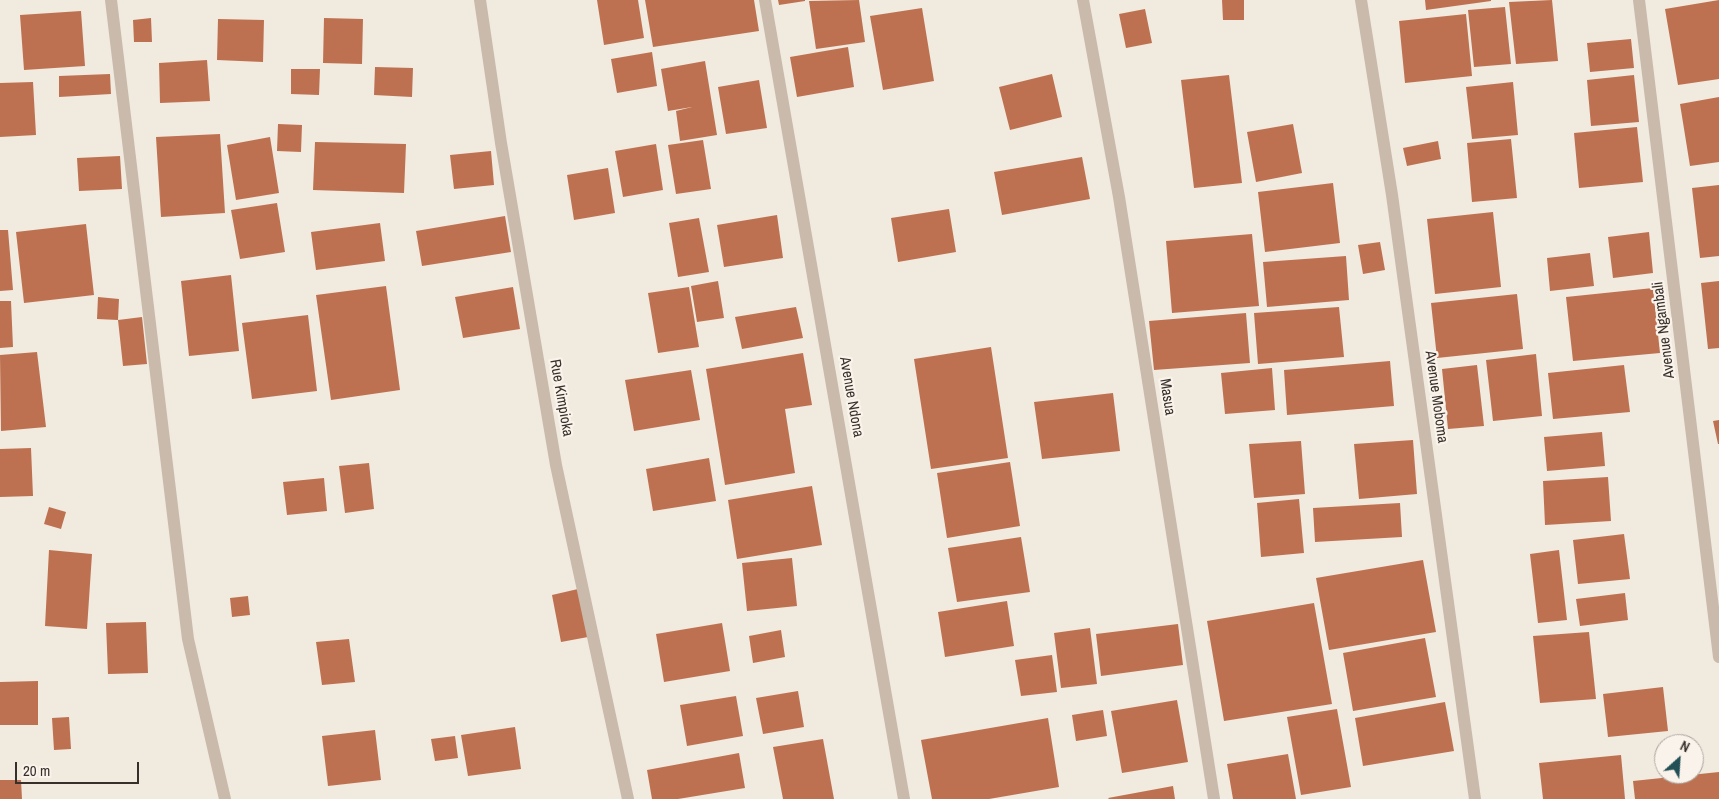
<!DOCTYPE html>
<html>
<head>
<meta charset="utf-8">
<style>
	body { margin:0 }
	#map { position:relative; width:1719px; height:799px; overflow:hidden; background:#f1eadf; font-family:"Archivo Narrow",sans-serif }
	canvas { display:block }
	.north { position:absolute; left:1654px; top:734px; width:50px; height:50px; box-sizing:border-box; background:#f9f3eb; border:1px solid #aba59e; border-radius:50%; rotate:26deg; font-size:14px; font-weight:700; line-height:20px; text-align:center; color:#372f2a }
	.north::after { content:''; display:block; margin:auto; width:18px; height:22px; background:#225056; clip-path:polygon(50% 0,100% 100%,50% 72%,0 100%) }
	.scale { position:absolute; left:15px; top:762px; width:124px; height:22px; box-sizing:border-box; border:2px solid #372f2a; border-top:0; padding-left:6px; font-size:15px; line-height:18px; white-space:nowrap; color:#372f2a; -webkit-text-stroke:4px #f9f3eb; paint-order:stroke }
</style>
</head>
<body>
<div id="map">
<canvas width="1719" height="799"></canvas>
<div class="north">N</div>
<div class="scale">20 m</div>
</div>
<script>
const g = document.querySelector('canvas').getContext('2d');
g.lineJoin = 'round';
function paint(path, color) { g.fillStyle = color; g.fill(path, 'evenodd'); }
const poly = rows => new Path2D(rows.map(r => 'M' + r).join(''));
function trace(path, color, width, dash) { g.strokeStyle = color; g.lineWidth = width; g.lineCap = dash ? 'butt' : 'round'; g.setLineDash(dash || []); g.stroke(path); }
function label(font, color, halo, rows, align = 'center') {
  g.font = font + ' "Archivo Narrow",sans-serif'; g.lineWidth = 4.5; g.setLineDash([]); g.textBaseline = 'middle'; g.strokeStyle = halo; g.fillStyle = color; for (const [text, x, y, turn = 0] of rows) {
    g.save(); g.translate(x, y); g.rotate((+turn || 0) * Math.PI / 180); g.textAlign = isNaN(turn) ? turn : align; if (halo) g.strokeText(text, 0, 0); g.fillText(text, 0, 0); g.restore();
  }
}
paint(poly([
	[597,0,638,0,644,38,604,45],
	[645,0,754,0,759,31,653,47],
	[778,0,805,0,805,1,779,5],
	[859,0,865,42,816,49,809,1],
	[1222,0,1244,0,1244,20,1223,20],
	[1425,0,1491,0,1491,1,1426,10],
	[1552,0,1558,61,1516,64,1509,2],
	[1719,0,1719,79,1678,85,1665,9],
	[1505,7,1511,64,1474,67,1468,10],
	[922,8,934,81,883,90,870,16],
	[1145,9,1152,43,1126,48,1119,14],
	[81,11,85,66,24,70,20,15],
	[1466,14,1472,76,1405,83,1399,21],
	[151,18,152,42,134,42,133,20],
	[324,18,363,19,362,64,323,63],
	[218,19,264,20,263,62,217,60],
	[1631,39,1634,68,1590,72,1587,43],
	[848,47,854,87,797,97,790,57],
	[652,52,657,86,617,93,611,59],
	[207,60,210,101,160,103,159,63],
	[705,61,717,135,680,141,676,111,692,107,668,111,661,69],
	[375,67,413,68,412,97,374,95],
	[291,69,320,69,319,95,291,94],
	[110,74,111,94,59,97,59,76],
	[1052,74,1062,117,1010,130,999,87],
	[1229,75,1242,183,1194,188,1181,80],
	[1634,75,1639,122,1591,126,1587,80],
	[759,80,767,128,726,134,718,87],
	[33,82,36,135,0,137,0,83],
	[1513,82,1518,135,1472,139,1466,87],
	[1719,97,1719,162,1690,166,1680,104],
	[278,124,302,125,301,152,277,151],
	[1293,124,1302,173,1256,182,1247,132],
	[1637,127,1643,182,1579,188,1574,133],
	[220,134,225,213,161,217,156,137],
	[270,137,279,193,236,200,227,145],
	[1511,139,1517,198,1472,202,1467,143],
	[703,140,711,189,676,194,668,145],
	[1438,141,1441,159,1407,166,1403,148],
	[315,142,406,144,404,193,313,190],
	[656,144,663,190,623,197,615,151],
	[491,151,494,185,454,189,450,155],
	[120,156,122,189,79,191,77,158],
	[1082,157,1090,199,1002,215,994,172],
	[608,168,615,213,574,220,567,175],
	[1333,183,1340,243,1265,252,1258,192],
	[1719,185,1719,256,1700,258,1692,188],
	[277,203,285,252,240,259,231,210],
	[949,209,956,252,898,262,891,218],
	[1493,212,1501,287,1435,294,1427,219],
	[777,215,783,258,724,267,717,225],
	[505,216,511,252,422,266,416,231],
	[699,218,709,272,678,277,669,223],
	[380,223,385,261,316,270,311,232],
	[86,224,94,295,24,303,16,232],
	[0,230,8,230,13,290,0,291],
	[1649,232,1653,273,1613,278,1608,237],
	[1252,234,1259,306,1172,313,1166,241],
	[1380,242,1385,270,1363,274,1358,245],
	[1590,253,1594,286,1550,291,1547,258],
	[1346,256,1349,300,1267,307,1263,262],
	[231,275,239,351,189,356,181,281],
	[718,281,724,318,697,322,691,286],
	[1719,281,1719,348,1708,349,1701,283],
	[386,286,400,390,331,400,316,295],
	[513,287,520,329,463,338,455,297],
	[689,287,699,347,658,353,648,293],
	[1653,288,1660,353,1573,361,1566,297],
	[1517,294,1523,349,1437,358,1431,303],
	[98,297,119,299,118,320,97,319],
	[0,301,11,301,13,347,0,348],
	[796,307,803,338,742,349,735,317],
	[1339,307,1344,357,1258,364,1254,313],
	[1246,313,1250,363,1154,370,1149,321],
	[308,315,317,391,252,399,242,323],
	[142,317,147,364,123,366,118,320],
	[991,347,1008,458,931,469,914,359],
	[37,352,46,427,1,431,0,355],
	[803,353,812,405,785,409,795,473,725,485,706,369],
	[1536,354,1542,416,1493,421,1486,360],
	[1390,361,1394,406,1287,415,1284,370],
	[1477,365,1484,426,1448,429,1442,369],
	[1624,365,1630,412,1553,419,1548,373],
	[1272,368,1275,410,1225,414,1221,373],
	[691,370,700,420,634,431,625,380],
	[1113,393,1120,451,1042,459,1034,402],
	[1719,420,1719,444,1718,444,1713,421],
	[1602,432,1605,466,1547,471,1544,437],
	[1413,440,1417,494,1359,499,1354,444],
	[1301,441,1305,494,1254,498,1249,444],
	[31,448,33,496,0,497,0,449],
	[709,458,716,501,653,511,646,469],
	[1010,462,1020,526,947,538,937,473],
	[369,463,374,509,345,513,339,466],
	[1608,477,1611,521,1545,525,1543,481],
	[324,478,327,511,287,515,283,482],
	[812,486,822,545,737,559,728,500],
	[1299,499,1304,553,1261,557,1257,503],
	[1400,503,1402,537,1315,542,1313,508],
	[49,507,66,512,61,529,44,524],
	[1624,534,1630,579,1578,584,1573,540],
	[1021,537,1030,592,957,602,948,548],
	[49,550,92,554,87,629,45,626],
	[1559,550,1567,620,1538,623,1530,554],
	[792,558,797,606,747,611,742,563],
	[1423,560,1436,632,1329,650,1316,578],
	[578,589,588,637,561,642,552,595],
	[1625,593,1628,620,1580,626,1576,599],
	[248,596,250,615,232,617,230,598],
	[1007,601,1014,646,945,657,938,612],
	[1314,603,1332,704,1224,721,1207,621],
	[146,622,148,673,108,674,106,623],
	[722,623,730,671,664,682,656,634],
	[1178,624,1183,665,1101,676,1096,634],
	[1090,628,1097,684,1061,688,1054,633],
	[781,630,785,657,753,663,749,636],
	[1589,632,1596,699,1540,703,1533,636],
	[1425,638,1436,697,1353,711,1343,653],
	[349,639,355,682,322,685,316,642],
	[1052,655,1057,692,1021,696,1015,660],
	[38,681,38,725,0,725,0,682],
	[1663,687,1668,731,1608,737,1603,694],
	[798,691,804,727,763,734,756,698],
	[736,696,743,736,687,746,680,705],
	[1177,700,1188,762,1122,773,1111,711],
	[1445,702,1454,751,1363,766,1355,718],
	[1337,709,1351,787,1301,795,1287,717],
	[1103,710,1107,736,1076,741,1072,715],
	[69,717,71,749,54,750,52,718],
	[1048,718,1059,787,989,799,932,799,921,740],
	[515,727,521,769,468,776,461,735],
	[375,730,381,780,328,786,322,736],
	[455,736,458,758,435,761,431,739],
	[823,739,834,799,783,799,773,747],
	[739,753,745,788,678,799,652,799,647,770],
	[1288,754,1296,799,1233,799,1227,764],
	[1621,755,1625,799,1543,799,1539,763],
	[1719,772,1719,799,1635,799,1633,781],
	[0,780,21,780,22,799,0,799],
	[1173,786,1175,799,1109,799,1108,798]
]), '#be7150');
trace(poly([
	[111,0,188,639,225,799],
	[480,0,501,143,556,465,628,799],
	[765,0,904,799],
	[1083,0,1119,197,1214,799],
	[1361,0,1392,195,1475,799],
	[1639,0,1719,657]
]), '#c9baab', 12);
label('15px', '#372f2a', '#f9f3eb', [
	["Avenue Ngambali",1664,330,-97],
	["Avenue Ndona",851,397,80],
	["Masua",1167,397,81],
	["Avenue Moboma",1436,397,82],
	["Rue Kimpioka",561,398,80]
]);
</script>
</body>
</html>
